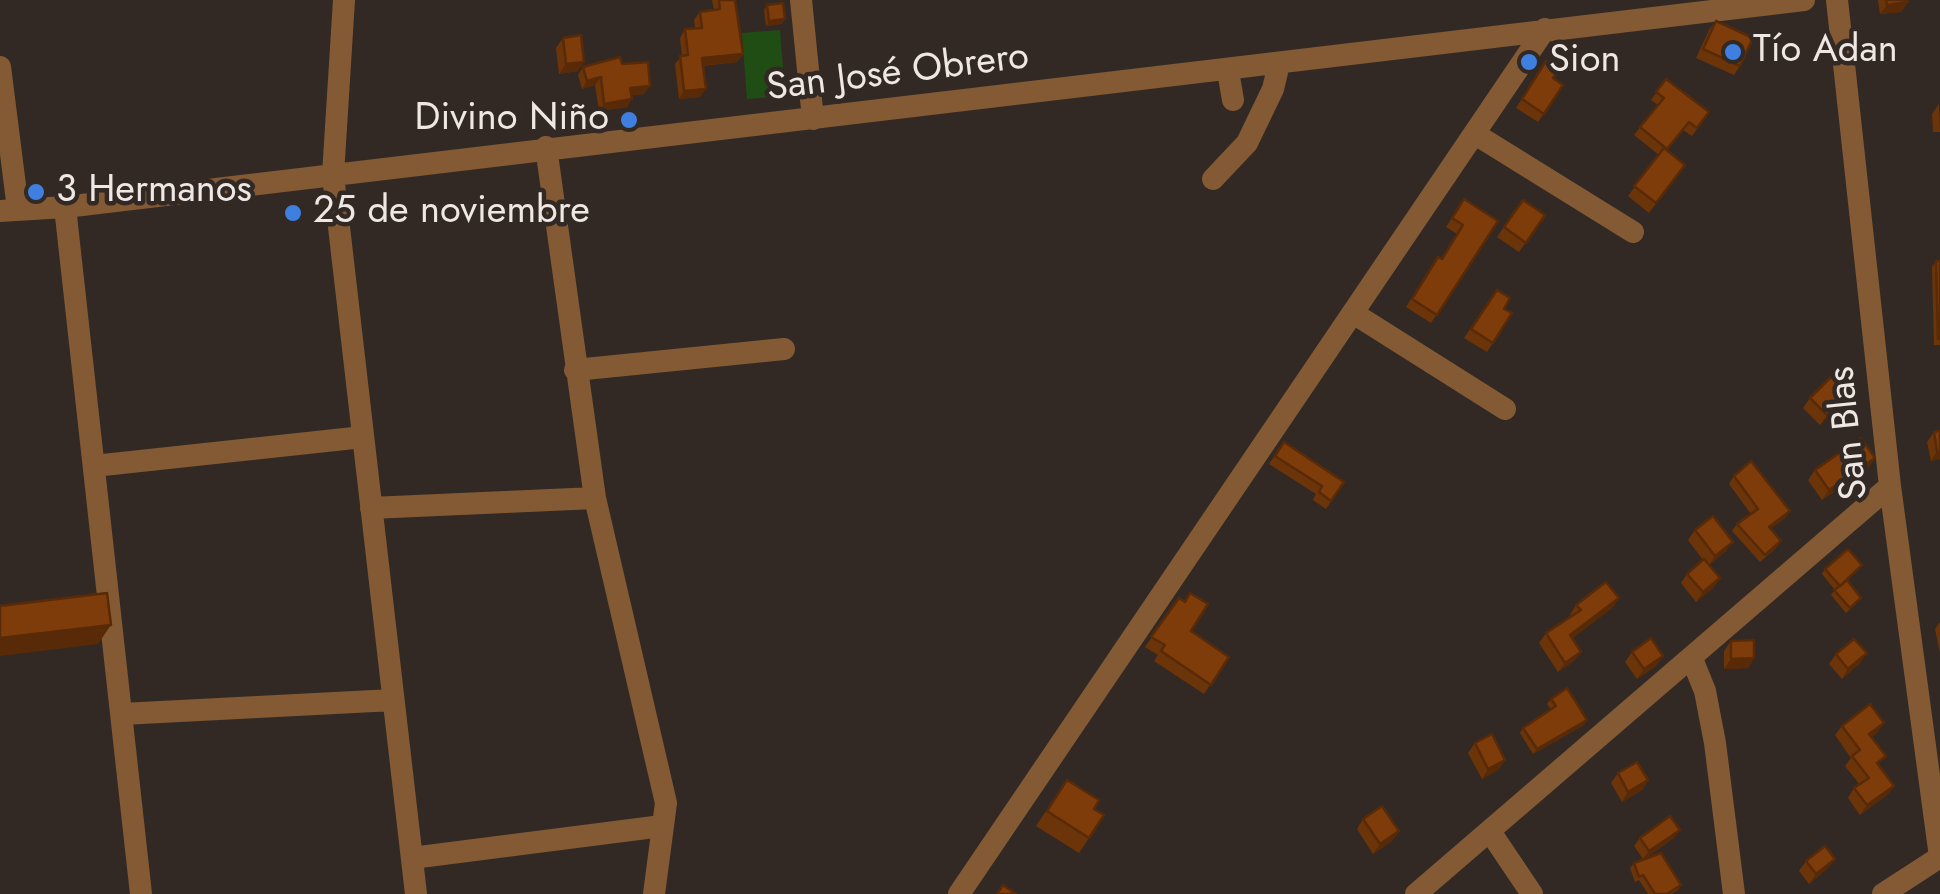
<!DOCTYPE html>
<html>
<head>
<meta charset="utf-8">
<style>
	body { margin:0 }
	canvas { display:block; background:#322924 }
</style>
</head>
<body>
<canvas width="1940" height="894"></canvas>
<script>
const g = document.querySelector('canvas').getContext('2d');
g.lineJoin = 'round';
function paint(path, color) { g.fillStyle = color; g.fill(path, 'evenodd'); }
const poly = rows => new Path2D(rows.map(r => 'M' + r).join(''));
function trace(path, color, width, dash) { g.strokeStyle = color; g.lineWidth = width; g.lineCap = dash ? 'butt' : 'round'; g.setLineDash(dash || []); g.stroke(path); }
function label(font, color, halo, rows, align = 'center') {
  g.font = font + ' Jost,sans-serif'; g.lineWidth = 9; g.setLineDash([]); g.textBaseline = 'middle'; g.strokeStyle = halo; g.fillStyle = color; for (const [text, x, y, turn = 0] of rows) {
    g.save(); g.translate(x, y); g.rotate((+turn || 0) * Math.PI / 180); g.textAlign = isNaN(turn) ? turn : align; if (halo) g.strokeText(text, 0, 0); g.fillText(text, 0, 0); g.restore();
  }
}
paint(poly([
	[780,30,785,96,747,99,742,33]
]), '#204d14');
trace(poly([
	[344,0,333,175,416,894],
	[801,0,813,119],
	[1837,0,1890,486,1940,857],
	[0,67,18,209],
	[1228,71,1233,100],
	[1475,134,1633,232],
	[546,147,595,498,666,803,654,894],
	[1213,179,1247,143,1273,89,1279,64],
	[65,207,141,894],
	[0,211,65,207,1804,0],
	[1353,313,1505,409],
	[575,370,784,349],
	[94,466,363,437],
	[371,508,595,498],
	[1692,659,1705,691,1715,743,1734,894],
	[122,714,393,700],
	[1491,833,1532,894],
	[412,858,662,826],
	[959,894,1545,29],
	[1416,894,1890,486],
	[1883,894,1940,857]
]), '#835a34', 22);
paint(poly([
	[712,0,735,0,743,54,737,62,703,66,700,97,679,99,675,64,682,56,680,38,685,29,695,28,694,20,700,12,714,10],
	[1878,0,1907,0,1908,2,1901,12,1880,14],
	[767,5,785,19,781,24,766,26,764,10],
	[1716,21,1740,66,1734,75,1696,58,1709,30],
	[563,38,584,62,578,71,559,74,556,48],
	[1546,61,1553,78,1563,85,1538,122,1516,108],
	[622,64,644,94,631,95,627,107,599,111,595,85,582,89,578,75,583,67],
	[1666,79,1709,112,1692,136,1683,130,1666,151,1685,165,1649,213,1628,196,1659,155,1634,135,1658,105,1651,100],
	[1939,104,1940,132,1933,132,1932,114],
	[1464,199,1498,221,1431,323,1406,307,1432,265,1441,259,1457,234,1446,227],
	[1523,200,1545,215,1519,252,1497,237],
	[1936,261,1940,345,1934,345,1932,267],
	[1497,290,1504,309,1512,313,1487,352,1464,338],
	[1810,398,1844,400,1820,425,1803,408],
	[1934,432,1940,459,1931,461,1927,442],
	[1284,442,1344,482,1326,509,1313,500,1316,494,1269,464],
	[1875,458,1868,468,1822,500,1808,480,1815,470],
	[1734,476,1785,518,1770,529,1781,541,1776,548,1760,562,1732,531,1737,524,1751,514,1729,484],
	[1695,530,1726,551,1709,565,1720,578,1713,588,1696,602,1681,583,1687,574,1703,560,1688,540],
	[1862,565,1847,581,1857,603,1846,613,1831,595,1835,590,1822,574,1825,569],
	[1179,598,1191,631,1229,657,1204,694,1154,661,1158,655,1145,647],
	[1619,598,1612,608,1572,638,1574,661,1558,672,1539,643,1546,633,1571,617,1570,615,1576,605],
	[1940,622,1940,653,1935,629],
	[1731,641,1754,658,1748,668,1724,669,1724,651],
	[1632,652,1663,656,1656,666,1637,679,1625,662],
	[1836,654,1860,663,1842,679,1829,664],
	[1551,699,1587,720,1584,725,1533,754,1520,733,1523,728,1551,709,1547,704],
	[1842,726,1877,733,1871,737,1879,766,1894,786,1887,795,1860,815,1848,798,1854,788,1860,785,1845,766,1851,758,1835,735],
	[1475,743,1505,760,1498,770,1482,779,1468,753],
	[1618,773,1648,780,1642,790,1622,802,1611,783],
	[1067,780,1094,809,1089,838,1079,853,1036,826],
	[1363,819,1399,831,1392,841,1373,854,1357,829],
	[1640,838,1674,838,1644,859,1681,885,1678,890,1671,894,1648,894,1639,880,1635,882,1630,868,1634,863,1643,859,1634,846],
	[1806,861,1828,868,1809,884,1799,871]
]), '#6c3409');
paint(poly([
	[1908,2,1901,12,1880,14,1887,5],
	[785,19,781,24,766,26,769,21],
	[743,54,737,62,697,66,702,58],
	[584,62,578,71,559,74,566,64],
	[601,77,595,85,582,89,587,81],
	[650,86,644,94,625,96,630,88],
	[706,89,700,97,679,99,684,91],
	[632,99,627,107,599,111,604,104],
	[1851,391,1844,400,1820,425,1827,415],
	[1937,451,1940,451,1940,459,1931,461],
	[1875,458,1868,468,1822,500,1829,490],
	[1790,511,1785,518,1764,534,1769,527],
	[1733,542,1726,551,1708,566,1715,556],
	[1720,578,1713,588,1696,602,1703,592],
	[1619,598,1612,608,1564,645,1570,635],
	[111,625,98,644,0,656,0,638],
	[1581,652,1574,661,1558,672,1565,663],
	[1867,653,1860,663,1842,679,1848,669],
	[1663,656,1656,666,1637,679,1644,669],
	[1754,658,1748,668,1724,669,1731,659],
	[1587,720,1584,725,1533,754,1537,749],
	[1884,723,1877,733,1862,744,1869,734],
	[1505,760,1498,770,1482,779,1488,769],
	[1648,780,1642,790,1622,802,1628,792],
	[1894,786,1887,795,1860,815,1867,805],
	[1680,830,1674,838,1643,859,1649,851],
	[1399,831,1392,841,1373,854,1380,844],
	[1835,859,1828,868,1809,884,1816,874]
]), '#582a08');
const building = poly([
	[719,0,735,0,743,54,702,58,706,89,684,91,680,56,688,55,685,29,702,28,700,12,720,9,719,0],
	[1886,0,1907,0,1908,2,1887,5,1886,0],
	[783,3,785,19,769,21,767,5,783,3],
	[1716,21,1753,38,1740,66,1703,49,1716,21],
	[581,35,584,62,566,64,563,38,581,35],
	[620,57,622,64,648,62,650,86,630,88,632,99,604,104,601,77,587,81,583,67,620,57],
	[1546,61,1559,70,1553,78,1563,85,1544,114,1522,99,1546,61],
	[1666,79,1709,112,1697,128,1689,122,1667,149,1640,127,1664,98,1656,92,1666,79],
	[1664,148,1685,165,1656,203,1634,186,1664,148],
	[1464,199,1498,221,1437,315,1412,299,1438,257,1442,259,1463,225,1452,218,1464,199],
	[1523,200,1545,215,1526,243,1504,227,1523,200],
	[1936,261,1940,261,1940,339,1938,339,1936,261],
	[1497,290,1510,298,1504,309,1512,313,1493,343,1471,329,1497,290],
	[1835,373,1851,391,1827,415,1810,398,1835,373],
	[1940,431,1940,451,1937,451,1934,432,1940,431],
	[1861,438,1875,458,1829,490,1815,470,1861,438],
	[1284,442,1344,482,1331,501,1319,492,1322,486,1275,456,1284,442],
	[1751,461,1790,511,1769,527,1781,541,1765,555,1737,524,1758,509,1734,476,1751,461],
	[1713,516,1733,542,1715,556,1695,530,1713,516],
	[1848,549,1862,565,1840,586,1847,580,1861,598,1850,608,1834,590,1840,586,1825,569,1848,549],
	[1704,559,1720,578,1703,592,1687,574,1704,559],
	[1606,582,1619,598,1570,635,1581,652,1565,663,1546,633,1581,610,1576,605,1606,582],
	[107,593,111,625,0,638,0,606,107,593],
	[1190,593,1208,604,1191,631,1229,657,1211,685,1161,651,1165,645,1151,637,1179,598,1185,602,1190,593],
	[1651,638,1663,656,1644,669,1632,652,1651,638],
	[1854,639,1867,653,1848,669,1836,654,1854,639],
	[1754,640,1754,658,1731,659,1731,641,1754,640],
	[1567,688,1587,720,1537,749,1523,728,1556,706,1551,699,1567,688],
	[1870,704,1884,723,1869,734,1886,756,1877,763,1894,786,1867,805,1854,788,1869,778,1852,756,1860,750,1842,726,1870,704],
	[1492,734,1505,760,1488,769,1475,743,1492,734],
	[1637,762,1648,780,1628,792,1618,773,1637,762],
	[1067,780,1099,800,1094,809,1104,815,1089,838,1047,811,1067,780],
	[1382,806,1399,831,1380,844,1363,819,1382,806],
	[1670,816,1680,830,1649,851,1640,838,1670,816],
	[1825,846,1835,859,1816,874,1806,861,1825,846],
	[1661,853,1681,885,1667,894,1655,894,1643,875,1639,877,1634,863,1661,853],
	[1003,885,1016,894,997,894,1003,885]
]);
paint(building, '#7e3c0b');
trace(building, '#582a08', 2.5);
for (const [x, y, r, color] of [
	[1733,52,10,"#3f7fe0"],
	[1529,62,10,"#3f7fe0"],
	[629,120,10,"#3f7fe0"],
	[36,192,10,"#3f7fe0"],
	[293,213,10,"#3f7fe0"]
]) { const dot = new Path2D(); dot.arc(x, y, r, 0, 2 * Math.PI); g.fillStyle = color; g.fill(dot); trace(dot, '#322924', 4); }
label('38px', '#eee7e4', '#322924', [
	["Tío Adan",1753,52],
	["Sion",1549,62],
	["Divino Niño",609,120,"right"],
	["3 Hermanos",56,192],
	["25 de noviembre",313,213]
], 'left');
label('38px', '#eee7e4', '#322924', [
	["San José Obrero",898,74,-7],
	["San Blas",1850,433,-96]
]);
</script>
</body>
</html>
